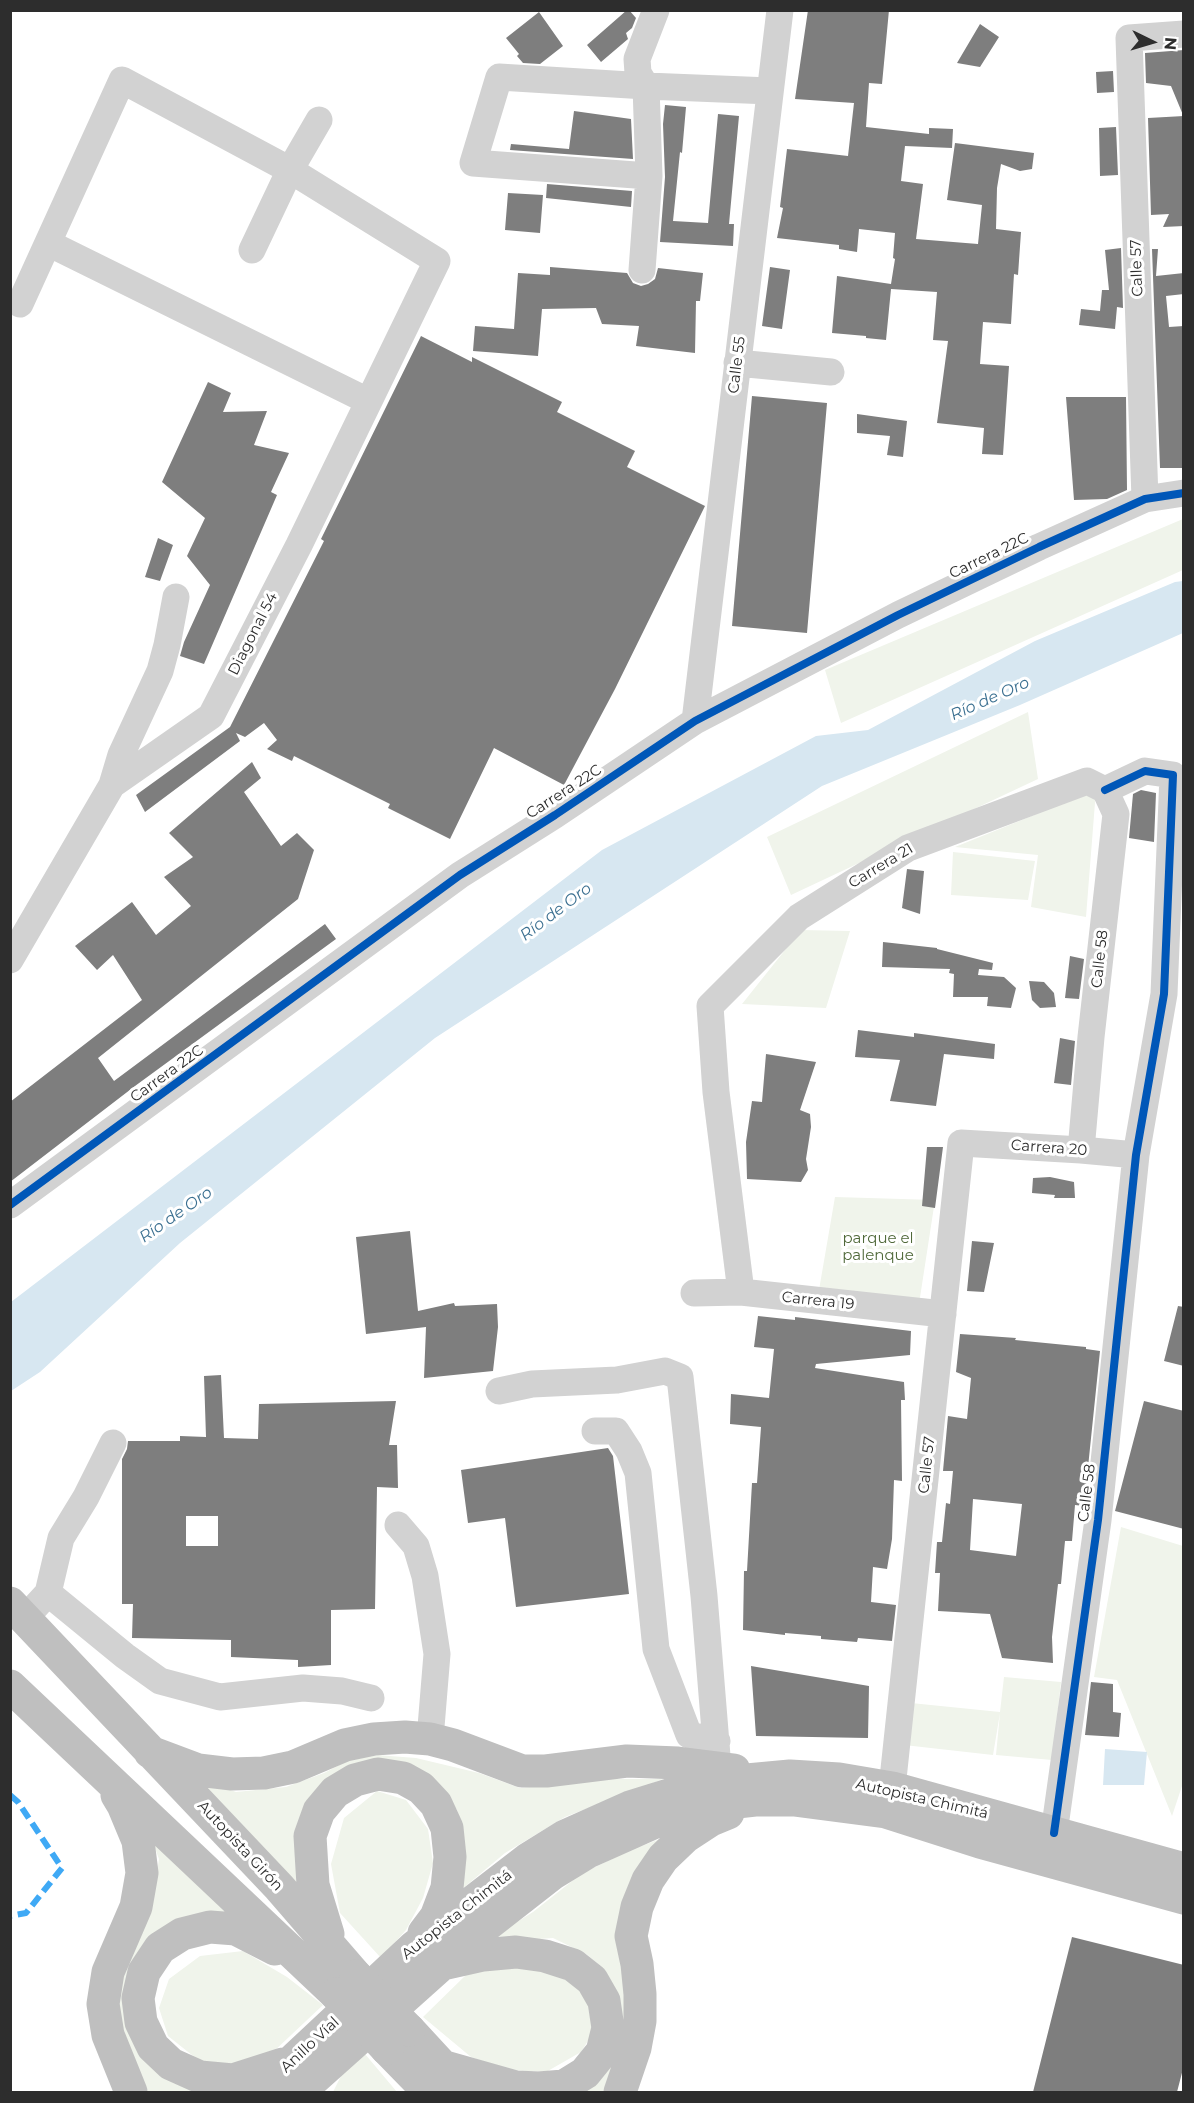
<!DOCTYPE html>
<html>
<head>
<meta charset="utf-8">
<style>
	body { margin:0 }
	#map { position:relative; width:1194px; height:2103px; overflow:hidden; background:#fff; font-family:Montserrat,sans-serif }
	canvas { display:block }
	.frame { position:absolute; inset:0; border:12px solid #2d2d2d; pointer-events:none }
	.north { position:absolute; left:1122px; top:12px; width:60px; height:60px; -webkit-text-stroke:4px #fff; paint-order:stroke; rotate:95deg; font-size:16px; font-weight:700; line-height:24px; text-align:center; color:#2d2d2d }
	.north::after { content:''; display:block; margin:auto; width:21px; height:27px; background:#2d2d2d; clip-path:polygon(50% 0,100% 100%,50% 72%,0 100%) }
</style>
</head>
<body>
<div id="map">
<canvas width="1194" height="2103"></canvas>
<div class="frame"></div>
<div class="north">N</div>
</div>
<script>
const g = document.querySelector('canvas').getContext('2d');
g.lineJoin = 'round';
function paint(path, color) { g.fillStyle = color; g.fill(path, 'evenodd'); }
const poly = rows => new Path2D(rows.map(r => 'M' + r).join(''));
function trace(path, color, width, dash) { g.strokeStyle = color; g.lineWidth = width; g.lineCap = dash ? 'butt' : 'round'; g.setLineDash(dash || []); g.stroke(path); }
function label(font, color, halo, rows, align = 'center') {
  g.font = font + ' Montserrat,sans-serif'; g.lineWidth = 6; g.setLineDash([]); g.textBaseline = 'middle'; g.strokeStyle = halo; g.fillStyle = color; for (const [text, x, y, turn = 0] of rows) {
    g.save(); g.translate(x, y); g.rotate((+turn || 0) * Math.PI / 180); g.textAlign = isNaN(turn) ? turn : align; if (halo) g.strokeText(text, 0, 0); g.fillText(text, 0, 0); g.restore();
  }
}
paint(poly([
	[1183,519,1183,570,841,723,825,670],
	[1028,712,1038,779,791,895,767,837],
	[1096,790,1086,917,1031,907,1038,855,955,847],
	[953,852,1035,861,1028,900,951,895],
	[801,930,850,931,826,1008,742,1004],
	[835,1197,935,1200,919,1304,819,1290],
	[1121,1527,1183,1546,1184,1780,1172,1816,1117,1680,1094,1677],
	[1004,1677,1061,1682,1052,1760,996,1755,1000,1713,993,1755,904,1745,911,1703,1000,1712],
	[377,1755,416,1758,479,1773,520,1788,608,1779,663,1779,565,1817,505,1853,455,1895,465,1845,457,1810,434,1782,367,1769,297,1850,296,1883,195,1777,236,1792,286,1787,324,1773,347,1761],
	[377,1791,406,1800,428,1829,433,1863,423,1898,406,1930,381,1958,340,1913,331,1864,344,1818],
	[149,1832,252,1926,165,1929,128,2015,237,2092,141,2092,115,1998,151,1910,159,1859],
	[676,1833,630,1986,610,2092,579,2092,596,2080,602,1967,586,1954,553,1938,483,1943,533,1912,581,1874,628,1851],
	[243,1951,287,1977,323,2005,272,2053,238,2065,202,2063,168,2036,159,2008,169,1979,200,1956],
	[502,1964,564,1976,583,1988,593,2015,591,2036,581,2052,546,2072,507,2070,471,2057,423,2017,468,1973],
	[365,2054,397,2092,333,2092,342,2074]
]), '#f0f4eb');
paint(poly([
	[1183,581,1183,633,1020,705,822,786,435,1038,180,1243,40,1372,11,1391,11,1302,602,850,816,736,868,730,1035,641,1175,582],
	[1105,1749,1147,1752,1144,1785,1103,1785]
]), '#d7e7f1');
paint(poly([
	[627,10,629,10,636,18,632,28,626,33,628,39,601,62,587,45],
	[808,10,889,10,882,84,869,83,866,127,929,134,929,128,953,129,952,148,905,146,901,181,923,184,916,239,978,244,982,205,947,200,955,143,1034,153,1032,169,1020,171,1001,164,997,188,996,229,1021,232,1018,275,1014,274,1011,324,983,322,980,364,1009,366,1003,455,982,454,984,428,937,423,948,341,933,340,937,292,891,289,886,340,866,338,866,336,832,333,837,276,891,284,895,259,893,258,895,233,859,229,857,252,839,249,839,245,777,238,783,208,780,207,787,149,848,156,854,103,795,99],
	[539,12,563,46,540,64,523,63,517,56,519,54,506,38],
	[980,24,999,37,980,67,957,63],
	[1184,50,1184,115,1183,115,1171,86,1146,83,1145,53],
	[1113,71,1114,92,1097,93,1096,72],
	[665,105,686,107,682,153,680,152,673,221,708,223,718,114,739,116,729,224,734,224,733,246,660,242,665,177,663,124],
	[574,111,631,119,633,159,510,150,511,144,569,149],
	[1184,116,1184,226,1163,227,1169,214,1151,215,1148,118],
	[1116,127,1118,175,1100,176,1099,128],
	[547,184,632,191,631,207,546,198],
	[508,193,543,195,540,233,505,230],
	[1121,248,1123,308,1117,307,1115,329,1079,325,1081,309,1100,311,1102,290,1109,290,1105,250],
	[1152,249,1158,249,1156,276,1184,273,1184,294,1166,296,1169,327,1184,326,1184,468,1160,468],
	[550,267,627,273,633,283,641,286,648,284,655,279,658,268,703,273,700,301,696,301,695,353,636,346,639,326,602,324,596,308,542,309,538,356,473,351,475,326,514,329,518,273,550,275],
	[770,267,790,270,782,329,762,326],
	[421,336,472,362,472,357,562,402,557,412,635,451,627,467,705,506,615,689,564,785,494,748,450,839,388,808,390,804,294,756,292,761,267,749,277,740,264,723,245,737,236,733,240,741,145,812,136,795,230,727,324,541,321,539],
	[208,382,231,393,223,412,267,411,254,445,289,453,271,492,277,495,204,664,180,656,184,642,210,585,187,556,205,518,162,482],
	[752,396,827,403,807,633,732,626],
	[1066,397,1126,397,1127,490,1107,499,1074,500],
	[857,414,907,421,903,457,887,455,890,436,857,433],
	[158,538,173,545,160,581,145,577],
	[252,762,261,778,244,792,281,846,297,833,314,850,298,899,98,1058,114,1081,325,924,336,939,135,1086,10,1182,10,1102,142,1000,113,955,97,970,75,946,132,902,156,935,191,906,164,877,193,857,169,833],
	[1141,790,1156,793,1154,842,1129,838,1133,794],
	[907,869,924,871,920,914,902,908],
	[883,942,937,948,937,949,993,963,992,970,979,969,978,975,1004,977,1016,988,1011,1008,987,1006,988,997,953,997,954,974,949,973,950,969,882,967],
	[1070,956,1084,959,1079,999,1065,998],
	[1029,981,1044,982,1054,993,1056,1007,1040,1008,1032,1000],
	[858,1030,914,1037,914,1033,995,1044,994,1059,944,1054,936,1106,890,1101,900,1060,855,1057],
	[1060,1038,1075,1041,1071,1085,1054,1083],
	[766,1054,816,1062,800,1110,810,1114,811,1127,806,1159,808,1170,801,1182,747,1179,746,1142,752,1101,762,1102],
	[927,1147,943,1147,935,1208,922,1206],
	[1050,1177,1074,1182,1075,1198,1054,1198,1055,1195,1032,1193,1033,1178],
	[410,1231,418,1311,454,1303,455,1306,497,1304,498,1327,493,1371,424,1378,426,1327,366,1334,356,1237],
	[972,1241,994,1243,984,1292,967,1291],
	[1178,1306,1184,1307,1184,1366,1164,1361],
	[758,1316,795,1320,795,1317,911,1331,910,1355,816,1364,815,1368,904,1382,905,1400,901,1400,902,1481,894,1480,892,1539,887,1569,873,1567,871,1602,896,1605,892,1641,858,1638,857,1642,821,1639,821,1636,785,1633,785,1635,743,1630,744,1571,747,1571,752,1483,757,1483,761,1427,730,1424,731,1394,769,1398,774,1349,754,1347],
	[960,1334,1016,1338,1015,1340,1086,1347,1086,1349,1100,1351,1084,1506,1075,1505,1072,1541,1065,1541,1061,1584,1058,1584,1052,1637,1053,1663,1002,1658,990,1614,938,1611,940,1573,935,1573,937,1542,942,1542,946,1503,950,1504,953,1471,943,1471,948,1416,967,1419,971,1378,956,1372],
	[973,1499,1022,1504,1016,1556,970,1550],
	[221,1375,224,1438,258,1439,259,1404,396,1401,389,1445,397,1445,398,1488,377,1487,375,1609,331,1610,331,1665,298,1667,298,1660,231,1657,231,1640,132,1638,133,1604,122,1604,122,1459,127,1449,128,1441,180,1441,180,1436,206,1437,204,1376],
	[186,1516,218,1516,218,1546,186,1546],
	[1144,1401,1184,1411,1184,1529,1115,1511],
	[608,1448,613,1456,629,1594,516,1607,505,1518,468,1523,461,1470],
	[751,1666,869,1686,868,1738,756,1736],
	[1091,1682,1113,1684,1113,1712,1121,1713,1119,1737,1085,1735],
	[1072,1937,1184,1965,1184,2065,1177,2092,1033,2092]
]), '#7e7e7e');
trace(poly([
	[649,176,473,163,499,77,646,86,770,91],
	[48,243,368,401],
	[252,250,290,170,319,120],
	[642,270,649,176,646,86,638,73,637,59,656,10],
	[737,363,831,372],
	[1145,499,1129,38,1184,34],
	[695,721,780,10],
	[112,785,121,755,160,671,167,645,176,597],
	[10,960,112,785,211,716,299,545,437,261,290,170,122,80,20,304],
	[10,1205,460,875,555,815,695,721,898,615,1039,547,1145,499,1184,493],
	[741,1292,716,1092,710,1006,799,917,908,848,1087,781,1105,790,1116,814,1091,1037,1081,1150],
	[694,1293,741,1292,943,1314],
	[499,1391,532,1384,617,1380,665,1371,680,1377,704,1596,718,1768],
	[595,1431,616,1431,629,1451,638,1473,656,1649,689,1735,717,1741],
	[398,1525,416,1546,425,1576,437,1654,430,1739],
	[48,1593,61,1538,86,1497,113,1443],
	[25,1618,48,1593,125,1656,160,1681,220,1697,303,1688,342,1691,371,1698],
	[892,1788,961,1143,1081,1150,1136,1155],
	[1054,1833,1098,1520,1136,1155,1164,994,1173,775,1145,771,1105,790]
]), '#d2d2d2', 27);
trace(poly([
	[10,1603,279,1887,356,1976],
	[10,1686,336,1994],
	[150,1752,198,1770,232,1774,264,1773,293,1767,345,1745,374,1739,405,1737,430,1739,453,1745,522,1771,546,1771,627,1761,678,1763,734,1770],
	[117,1795,123,1805,138,1841,142,1873,136,1907,108,1972,103,2004,108,2035,131,2092],
	[328,1934,313,1885,310,1836,319,1811,335,1792,355,1780,378,1774,403,1778,421,1788,436,1804,447,1828,450,1857,447,1888,436,1917,424,1933],
	[275,1949,236,1929,210,1927,182,1934,160,1948,144,1972,138,1998,141,2022,153,2047,171,2064,200,2077,233,2080,283,2064],
	[409,2030,457,2082],
	[387,2049,429,2092],
	[442,2066,516,2087,539,2088,564,2086,585,2073,602,2052,608,2028,604,2001,592,1980,573,1965,545,1956,516,1952,483,1955,443,1964],
	[259,2092,414,1947,528,1859,565,1836,630,1807,704,1784,790,1776,839,1779,892,1788,1184,1869],
	[299,2092,479,1931,552,1874,588,1852,662,1819,710,1805,755,1800,794,1800,886,1812,980,1842,1184,1898],
	[620,2092,635,2048,640,2021,640,1994,637,1964,631,1936,637,1907,648,1880,663,1858,685,1837,711,1820,728,1813]
]), '#bfbfbf', 33);
trace(poly([
	[356,1976,409,2030],
	[336,1994,387,2049]
]), '#bfbfbf', 33);
trace(poly([
	[10,1795,18,1802,62,1868,26,1913,10,1916]
]), '#3fa9f5', 6, [12, 6]);
trace(poly([
	[10,1205,460,875,555,815,695,721,898,615,1039,547,1145,499,1184,493],
	[1054,1833,1098,1520,1136,1155,1164,994,1173,775,1145,771,1105,790]
]), '#0057b8', 8);
label('15px', '#2d2d2d', '#fff', [
	["Calle 57",1137,268,-92],
	["Calle 55",737,365,-83],
	["Carrera 22C",989,556,-26],
	["Diagonal 54",253,634,-63],
	["Carrera 22C",564,792,-33],
	["Carrera 21",881,866,-31],
	["Calle 58",1100,959,-84],
	["Carrera 22C",167,1074,-36],
	["Carrera 20",1049,1148,4],
	["Carrera 19",818,1301,6],
	["Calle 57",927,1465,-84],
	["Calle 58",1087,1493,-83],
	["Autopista Chimitá",922,1799,13],
	["Autopista Girón",240,1846,47],
	["Autopista Chimitá",457,1915,-38],
	["Anillo Víal",310,2045,-43]
]);
label('15px', '#50693a', '#fff', [
	["parque el",878,1239],
	["palenque",878,1256]
]);
label('italic 16px', '#3a6f90', '#fff', [
	["Río de Oro",990,699,-24],
	["Río de Oro",556,912,-37],
	["Río de Oro",176,1215,-35]
]);
</script>
</body>
</html>
